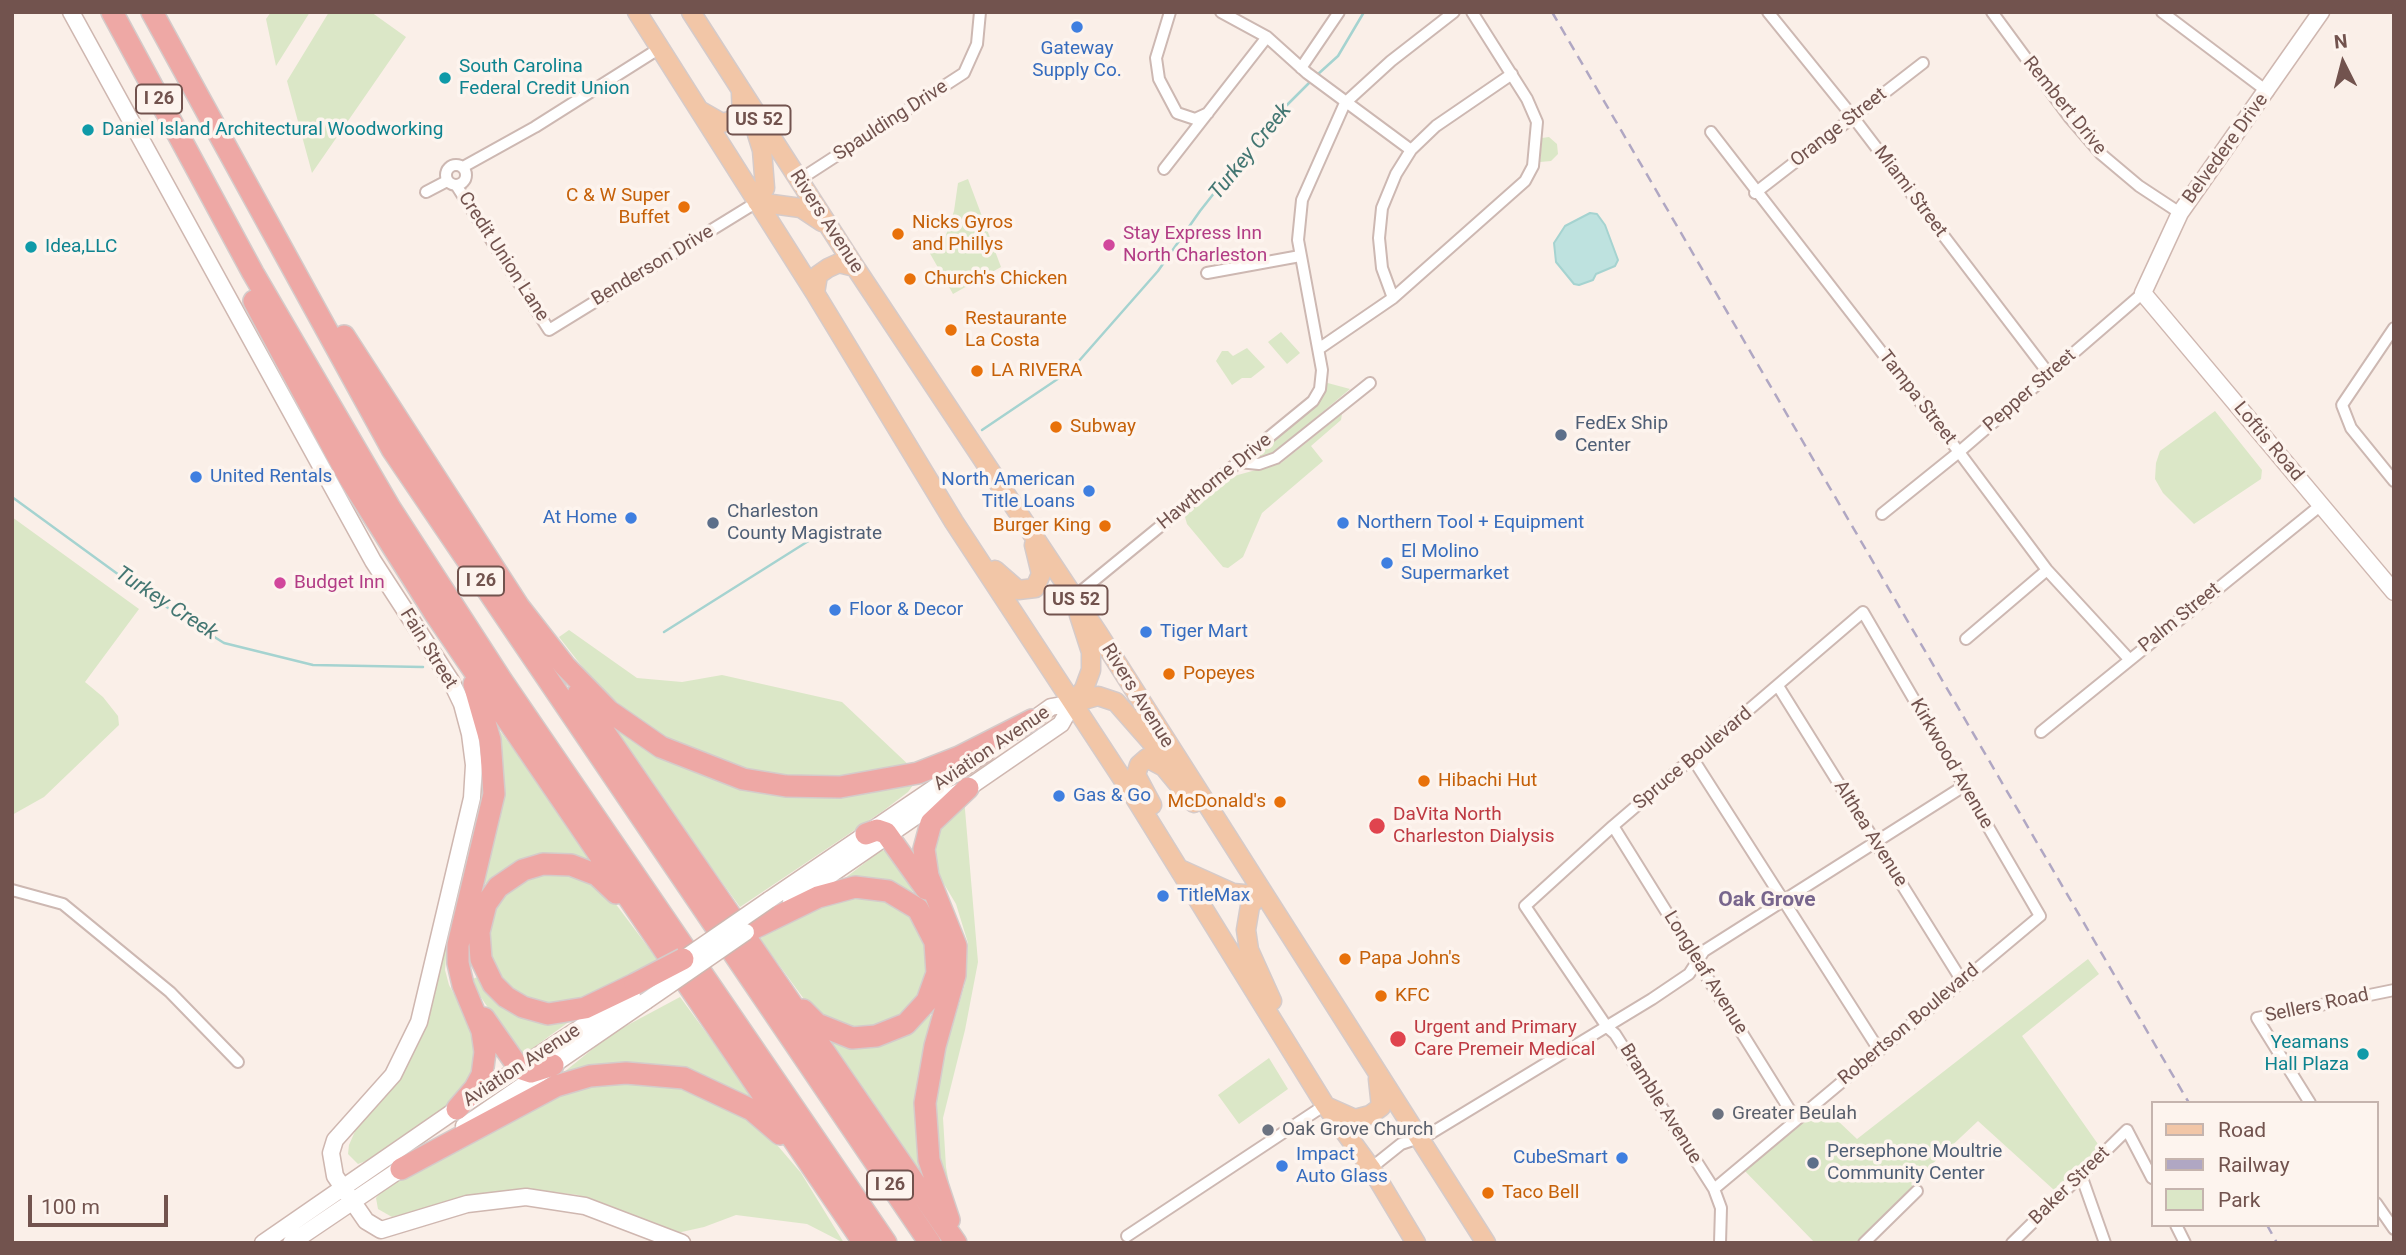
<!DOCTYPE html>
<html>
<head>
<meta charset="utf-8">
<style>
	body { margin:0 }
	#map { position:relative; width:2406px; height:1255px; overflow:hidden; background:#faefe8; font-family:Roboto,sans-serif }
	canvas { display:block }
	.frame { position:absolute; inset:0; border:14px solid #72534e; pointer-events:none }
	.legend { position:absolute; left:2151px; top:1101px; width:228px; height:126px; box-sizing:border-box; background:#fdf4ee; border:2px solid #c5b4ae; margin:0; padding:9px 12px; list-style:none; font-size:21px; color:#72534e }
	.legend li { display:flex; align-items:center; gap:14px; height:35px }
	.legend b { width:35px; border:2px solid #c5b4ae }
	.north { position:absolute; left:2308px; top:28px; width:70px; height:70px; -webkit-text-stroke:5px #fdf4ee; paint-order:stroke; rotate:354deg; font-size:19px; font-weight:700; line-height:28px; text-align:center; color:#72534e }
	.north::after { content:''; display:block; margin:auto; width:24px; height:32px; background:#72534e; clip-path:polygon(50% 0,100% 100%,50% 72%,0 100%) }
	.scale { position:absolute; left:28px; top:1195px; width:140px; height:32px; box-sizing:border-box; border:4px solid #72534e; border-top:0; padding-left:9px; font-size:21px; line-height:24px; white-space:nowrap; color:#72534e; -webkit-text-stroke:5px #fdf4ee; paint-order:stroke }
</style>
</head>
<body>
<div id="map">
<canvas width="2406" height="1255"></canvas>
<div class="frame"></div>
<ul class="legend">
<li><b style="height:9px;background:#f2c6a7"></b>Road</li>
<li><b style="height:9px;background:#b0a7c3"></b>Railway</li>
<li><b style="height:19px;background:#dbe7c7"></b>Park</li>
</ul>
<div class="north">N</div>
<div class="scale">100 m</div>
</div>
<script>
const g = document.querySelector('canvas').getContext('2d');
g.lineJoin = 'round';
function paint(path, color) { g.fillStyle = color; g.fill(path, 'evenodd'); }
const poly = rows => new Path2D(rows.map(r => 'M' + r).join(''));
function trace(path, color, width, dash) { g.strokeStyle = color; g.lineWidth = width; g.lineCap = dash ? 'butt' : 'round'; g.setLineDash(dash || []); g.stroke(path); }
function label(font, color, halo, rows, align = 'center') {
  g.font = font + ' Roboto,sans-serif'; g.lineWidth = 7; g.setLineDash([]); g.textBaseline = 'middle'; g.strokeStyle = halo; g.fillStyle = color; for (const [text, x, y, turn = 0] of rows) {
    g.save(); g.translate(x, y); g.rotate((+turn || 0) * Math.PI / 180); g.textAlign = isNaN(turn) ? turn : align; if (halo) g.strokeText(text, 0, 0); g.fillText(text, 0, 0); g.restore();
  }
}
paint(poly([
	[271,12,310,12,276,66,266,19],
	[329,12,371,12,406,37,312,173,287,81],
	[1549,137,1557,144,1558,154,1551,161,1540,162,1542,138],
	[968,179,1001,267,953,294,928,250,945,238,954,211,958,183],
	[1281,332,1300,353,1287,364,1268,342],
	[1247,348,1265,367,1251,378,1242,378,1232,385,1216,361,1222,351,1228,351,1233,356],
	[1324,382,1350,389,1276,451,1264,457,1255,456],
	[2215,411,2262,470,2261,479,2194,524,2163,493,2155,479,2156,463,2160,451],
	[1342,414,1341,420,1311,446,1323,461,1262,513,1243,557,1228,568,1223,567,1187,524,1185,517,1188,511,1227,478,1281,463],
	[12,517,139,609,85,682,103,697,118,716,119,725,44,797,12,815],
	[569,630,637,678,682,682,722,675,842,702,913,769,873,777,780,777,745,770,673,746,632,716,591,678,559,637],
	[605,714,735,783,916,781,908,792,883,811,740,907,622,745],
	[497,727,559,810,599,870,589,865,478,885],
	[964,798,978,962,965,1030,943,1118,946,1167,953,1206,937,1159,931,1116,937,1078,965,984,968,943,956,904,935,869,934,836],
	[886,850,914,887,911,897,844,879,880,851],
	[552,871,593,881,609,895,660,963,631,980,562,1006,535,1003,508,989,490,961,485,931,490,912,520,877],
	[844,896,890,899,909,912,929,945,925,989,894,1023,849,1029,812,1010,760,939,784,921],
	[443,945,447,946,445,970,449,985,472,1026,479,1046,470,1085,445,1108,371,1159,358,1164,348,1154,349,1145,356,1129,384,1095],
	[2088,959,2099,974,2022,1036,2100,1147,2054,1190,1978,1121,1911,1184,1917,1191,1864,1243,1815,1243,1740,1166,1818,1102,1857,1139],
	[478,977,489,994,570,1021,522,1056,475,989,472,979],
	[680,997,769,1118,708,1082,558,1077,611,1034],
	[925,1014,937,1017,925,1181,824,1035,849,1044],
	[1269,1058,1288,1089,1239,1124,1218,1095],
	[629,1080,667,1083,707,1096,742,1114,766,1132,801,1173,844,1243,807,1224,736,1215,704,1227,677,1233,578,1195,553,1192,523,1190,479,1195,392,1217,378,1209,376,1198,384,1188,517,1111,584,1085]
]), '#dbe7c7');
const water = poly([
	[1590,213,1597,214,1605,225,1618,260,1615,266,1596,274,1593,280,1579,285,1574,284,1556,262,1554,243,1565,226,1590,213]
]);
paint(water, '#bee2df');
trace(water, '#a5d3d0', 2);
trace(poly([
	[1317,75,1338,56,1364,12],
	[982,430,1071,370,1158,271,1200,211,1270,122,1313,79],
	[12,497,141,591,224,643,313,665,423,667],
	[664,632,810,540]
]), '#a5d3d0', 2.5);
const street = poly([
	[1170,12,1156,58,1159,79,1177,113,1195,119,1208,113],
	[1221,12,1267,37,1307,73,1411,150],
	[1768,12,1853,117,2049,374],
	[1992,12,2070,118,2101,154,2139,186,2180,213],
	[2162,12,2268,92],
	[1301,68,1339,12],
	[1711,132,1959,452,2047,570,2129,659],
	'446 175a10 10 0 1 1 20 0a10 10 0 1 1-20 0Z',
	[463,167,535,127,660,48],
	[1164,169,1267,37],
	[799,180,964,73,977,44,980,12],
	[456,185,549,330,757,202],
	[426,192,447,181],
	[1755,193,1923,63],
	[1207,273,1300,256],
	[1393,298,1382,268,1379,238,1382,208,1396,174,1411,150,1436,126,1512,74],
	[2394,328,2342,405,2351,428,2394,481],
	[1320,348,1393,298,1525,181,1533,166,1537,122,1527,99,1472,12],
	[1239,462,1259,464,1276,458,1370,383],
	[1882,514,1959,452,2143,293],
	[1074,597,1313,401,1320,389,1322,370,1298,240,1302,200,1345,103,1391,61,1454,12],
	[1966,639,2047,570],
	[1778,686,1962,981],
	[2041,732,2321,505],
	[1693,759,1879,1050],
	[1613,826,1796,1120],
	[12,890,63,904,170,992,238,1062],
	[2310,1103,2257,1018,2394,990],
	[1371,1168,1401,1144,1428,1135,1652,999,1689,974,1704,951,1964,786],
	[2081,1175,2105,1243],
	[1714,1189,2040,916,1863,612,1613,826,1525,906,1607,1027,1615,1034,1714,1189,1721,1208,1720,1243],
	[2376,1203,2394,1229],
	[2176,1225,2185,1243],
	[1127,1236,1325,1105],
	[1864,1243,1917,1191],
	[2012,1243,2127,1130,2152,1178]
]);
const secondary = poly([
	[71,12,373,561,451,681,462,704,470,734,474,765,472,798,419,1022,393,1075,335,1140,331,1153,335,1176,366,1221,381,1230,467,1204,526,1197,585,1206,682,1243],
	[2321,12,2180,213,2143,293,2394,592],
	[1023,727,1051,707,1073,703],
	[769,900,987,752],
	[791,902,938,801,968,788,1061,724,1073,703],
	[464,1126,646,1001],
	[263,1243,457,1109,632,994],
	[291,1243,408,1164]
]);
const primary = poly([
	[637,12,815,293,954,522,1135,798,1325,1105,1371,1168,1416,1243],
	[691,12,855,267,1098,633,1486,1243],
	[701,111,722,123,742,118,741,93],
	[757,202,765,188,762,150,757,134,761,125],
	[757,202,801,208,822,222],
	[815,293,818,275,828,268,839,263,855,267],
	[995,570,1018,590,1035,588,1041,574,1034,545],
	[1073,703,1098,696,1116,702,1167,760],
	[1073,703,1084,689,1091,670,1091,652,1079,615],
	[1152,805,1136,775,1139,765,1147,758,1164,767,1194,803],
	[1182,870,1233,893,1254,895,1262,892],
	[1262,892,1250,906,1246,930,1249,950,1272,1001],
	[1328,1107,1355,1119,1370,1115,1381,1107,1378,1079]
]);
const highway = poly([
	[112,12,253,273,390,508,502,681,886,1243],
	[152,12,392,449,930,1243],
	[254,301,350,479,434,612,864,1243],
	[344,336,519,607,565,666,609,711,661,747,743,779,786,786,840,787,918,773,959,757,1032,720],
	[578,694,956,1243],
	[866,834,877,830,886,833,926,889],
	[616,893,597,875,571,865,543,864,523,870,498,887,486,904,479,932,481,959,493,984,506,997,523,1007,548,1014,585,1008,635,984],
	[746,932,818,897,855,887,888,891,918,909,935,942,937,973,927,1001,906,1024,876,1036,852,1038,817,1024,803,1010],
	[484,1018,519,1068,531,1072,553,1065],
	[457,1109,475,1088,482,1075,485,1052,482,1031,463,985,458,963,458,945,494,794,490,740,474,684],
	[401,1169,556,1086,590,1076,626,1073,684,1078,752,1110,780,1134],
	[949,1220,929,1160,925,1103,935,1046,955,975,956,946,928,876,924,849,931,823,968,788]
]);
trace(street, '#cdb8b2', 14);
trace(secondary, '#cfb7b0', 19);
trace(primary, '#d5cbca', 21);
trace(highway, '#d5cbca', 24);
trace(street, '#fff', 10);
trace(secondary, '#fff', 16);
trace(primary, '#f2c6a7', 18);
trace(highway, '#eea8a5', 21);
trace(poly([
	[1552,12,2189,1103],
	[2267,1225,2277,1243]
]), '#b0a7c3', 2.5, [10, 7]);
const secondaryBridge = poly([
	[676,964,769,900],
	[646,1001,746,932]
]);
const highwayBridge = poly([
	[635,984,683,959]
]);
trace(secondaryBridge, '#cfb7b0', 19, []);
trace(highwayBridge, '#d5cbca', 24, []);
trace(secondaryBridge, '#fff', 16);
trace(highwayBridge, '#eea8a5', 21);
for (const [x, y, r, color] of [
	[1077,27,7,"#3f7fe0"],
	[445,78,7,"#0f9aa8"],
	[88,130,7,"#0f9aa8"],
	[684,207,7,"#e8710a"],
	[898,234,7,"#e8710a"],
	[1109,245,7,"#d1479c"],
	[31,247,7,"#0f9aa8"],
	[910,279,7,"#e8710a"],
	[951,330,7,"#e8710a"],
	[977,371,7,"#e8710a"],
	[1056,427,7,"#e8710a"],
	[1561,435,7,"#5c6f8a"],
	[196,477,7,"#3f7fe0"],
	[1089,491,7,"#3f7fe0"],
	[631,518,7,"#3f7fe0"],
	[713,523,7,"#5c6f8a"],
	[1343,523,7,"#3f7fe0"],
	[1105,526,7,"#e8710a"],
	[1387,563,7,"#3f7fe0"],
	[280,583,7,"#d1479c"],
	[835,610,7,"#3f7fe0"],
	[1146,632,7,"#3f7fe0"],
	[1169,674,7,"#e8710a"],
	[1424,781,7,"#e8710a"],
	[1059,796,7,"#3f7fe0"],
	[1280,802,7,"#e8710a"],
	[1377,826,9,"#e0444e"],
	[1163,896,7,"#3f7fe0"],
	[1345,959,7,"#e8710a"],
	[1381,996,7,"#e8710a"],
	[1398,1039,9,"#e0444e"],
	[2363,1054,7,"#0f9aa8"],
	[1718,1114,7,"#6b7280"],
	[1268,1130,7,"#6b7280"],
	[1622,1158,7,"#3f7fe0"],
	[1813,1163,7,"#5c6f8a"],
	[1282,1166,7,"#3f7fe0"],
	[1488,1193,7,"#e8710a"]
]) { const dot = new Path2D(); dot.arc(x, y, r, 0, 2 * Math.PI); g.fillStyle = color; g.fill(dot); trace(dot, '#fdf4ee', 2.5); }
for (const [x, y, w] of [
	[159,99,46],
	[759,120,63],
	[481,581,46],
	[1076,600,63],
	[890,1185,46]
]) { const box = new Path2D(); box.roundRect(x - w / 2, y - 14.5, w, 29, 5); g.fillStyle = '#fdf4ee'; g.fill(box); trace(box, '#72534e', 2); }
label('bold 18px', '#72534e', null, [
	["I 26",159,99],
	["US 52",759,120],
	["I 26",481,581],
	["US 52",1076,600],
	["I 26",890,1185]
]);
label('19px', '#366cbe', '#fdf4ee', [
	["Gateway",1077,49,"center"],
	["Supply Co.",1077,71,"center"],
	["United Rentals",210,477],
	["North American",1075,480,"right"],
	["Title Loans",1075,502,"right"],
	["At Home",617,518,"right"],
	["Northern Tool + Equipment",1357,523],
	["El Molino",1401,552],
	["Supermarket",1401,574],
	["Floor & Decor",849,610],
	["Tiger Mart",1160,632],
	["Gas & Go",1073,796],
	["TitleMax",1177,896],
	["Impact",1296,1155],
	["Auto Glass",1296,1177],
	["CubeSmart",1608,1158,"right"]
], 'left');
label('19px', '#0d838f', '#fdf4ee', [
	["South Carolina",459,67],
	["Federal Credit Union",459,89],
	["Daniel Island Architectural Woodworking",102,130],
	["Idea,LLC",45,247],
	["Yeamans",2349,1043,"right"],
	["Hall Plaza",2349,1065,"right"]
], 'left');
label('19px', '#72534e', '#fdf4ee', [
	["Rembert Drive",2064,106,51],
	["Spaulding Drive",891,121,-33],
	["Orange Street",1839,128,-38],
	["Belvedere Drive",2226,149,-54],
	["Miami Street",1910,192,53],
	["Rivers Avenue",826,222,57],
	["Credit Union Lane",503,257,57],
	["Benderson Drive",653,266,-31],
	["Pepper Street",2030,391,-41],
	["Tampa Street",1917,398,52],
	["Loftis Road",2268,442,50],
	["Hawthorne Drive",1215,482,-39],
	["Palm Street",2180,618,-39],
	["Fain Street",428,649,58],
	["Rivers Avenue",1137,696,58],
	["Aviation Avenue",992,749,-34],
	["Spruce Boulevard",1693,759,-40],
	["Kirkwood Avenue",1951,764,60],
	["Althea Avenue",1870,834,58],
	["Longleaf Avenue",1705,973,58],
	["Sellers Road",2317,1006,-12],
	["Robertson Boulevard",1909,1025,-40],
	["Aviation Avenue",522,1066,-33],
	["Bramble Avenue",1660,1104,58],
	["Baker Street",2070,1186,-44]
]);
label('19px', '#c56008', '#fdf4ee', [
	["C & W Super",670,196,"right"],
	["Buffet",670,218,"right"],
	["Nicks Gyros",912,223],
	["and Phillys",912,245],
	["Church's Chicken",924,279],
	["Restaurante",965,319],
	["La Costa",965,341],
	["LA RIVERA",991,371],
	["Subway",1070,427],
	["Burger King",1091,526,"right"],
	["Popeyes",1183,674],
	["Hibachi Hut",1438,781],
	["McDonald's",1266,802,"right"],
	["Papa John's",1359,959],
	["KFC",1395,996],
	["Taco Bell",1502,1193]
], 'left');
label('19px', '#b23c85', '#fdf4ee', [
	["Stay Express Inn",1123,234],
	["North Charleston",1123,256],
	["Budget Inn",294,583]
], 'left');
label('19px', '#4e5e75', '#fdf4ee', [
	["FedEx Ship",1575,424],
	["Center",1575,446],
	["Charleston",727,512],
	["County Magistrate",727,534],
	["Persephone Moultrie",1827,1152],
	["Community Center",1827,1174]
], 'left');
label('19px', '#be3a42', '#fdf4ee', [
	["DaVita North",1393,815],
	["Charleston Dialysis",1393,837],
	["Urgent and Primary",1414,1028],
	["Care Premeir Medical",1414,1050]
], 'left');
label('19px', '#5b616d', '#fdf4ee', [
	["Greater Beulah",1732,1114],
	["Oak Grove Church",1282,1130]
], 'left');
label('italic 21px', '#437672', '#fdf4ee', [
	["Turkey Creek",1251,152,-51],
	["Turkey Creek",166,604,33]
]);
label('bold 21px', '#78668d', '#fdf4ee', [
	["Oak Grove",1767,901]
]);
</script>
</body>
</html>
